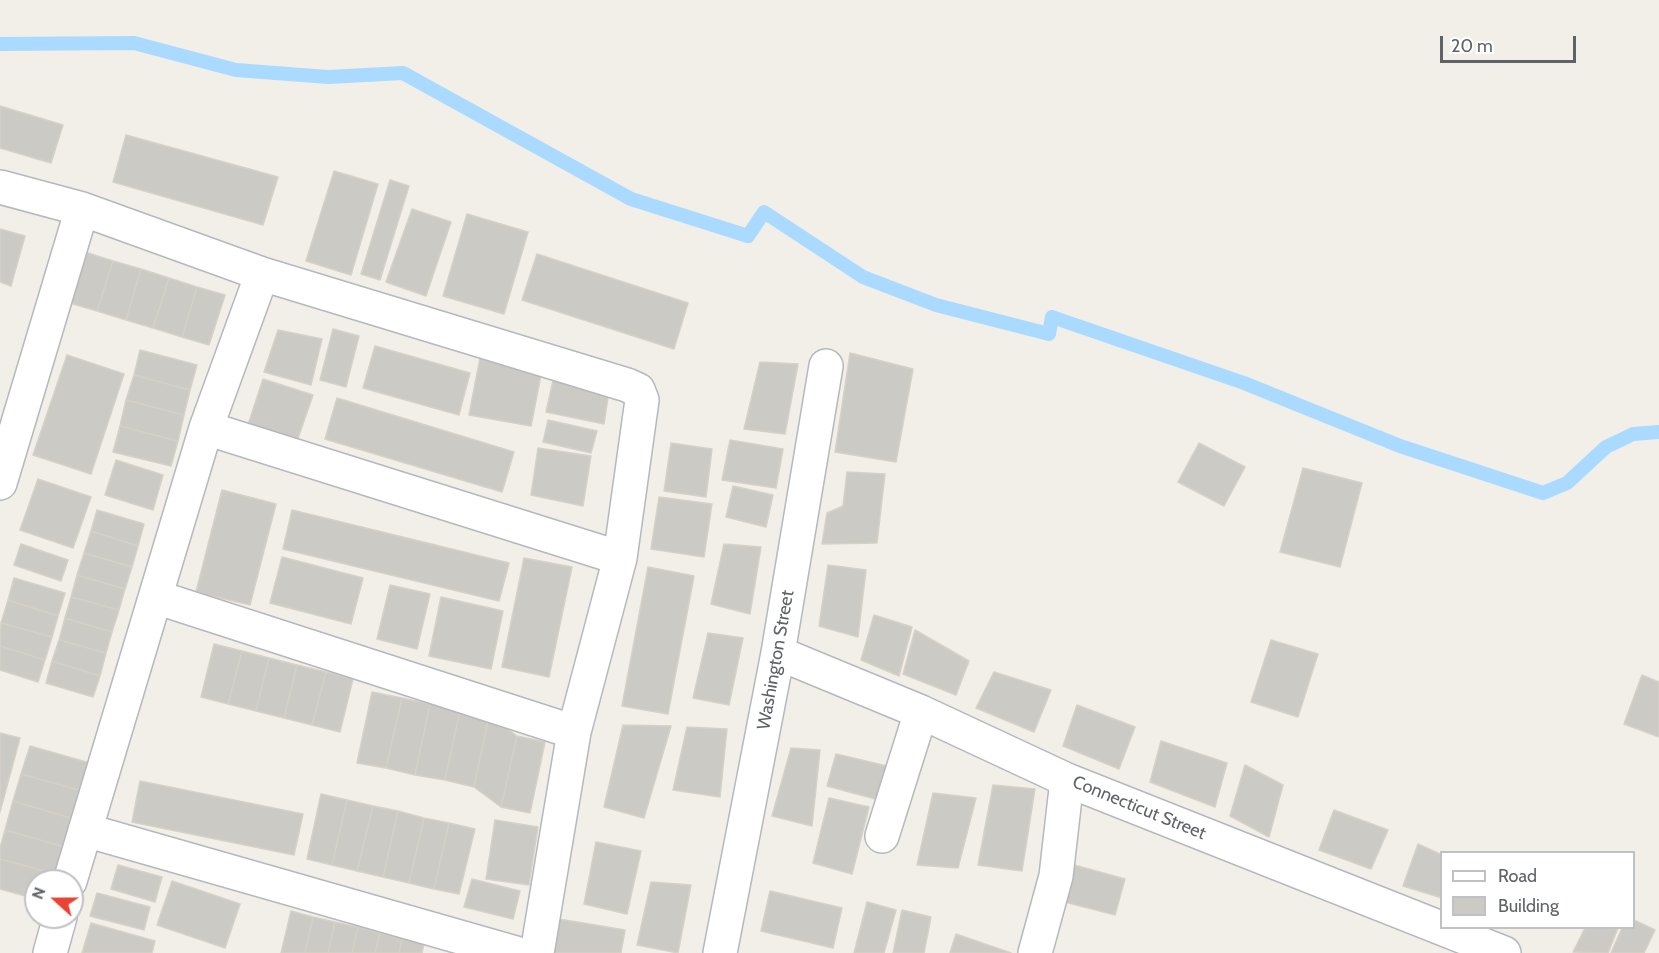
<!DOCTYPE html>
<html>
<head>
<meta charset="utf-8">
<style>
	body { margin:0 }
	#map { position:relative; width:1659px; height:953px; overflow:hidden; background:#f1efe8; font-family:Cabin,sans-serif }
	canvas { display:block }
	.legend { position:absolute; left:1440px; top:851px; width:195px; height:78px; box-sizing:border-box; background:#fff; border:2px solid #bfc1c3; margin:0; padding:8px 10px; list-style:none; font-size:18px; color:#5f6368 }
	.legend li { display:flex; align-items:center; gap:12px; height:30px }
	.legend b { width:30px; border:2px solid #bfc1c3 }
	.north { position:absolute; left:24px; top:869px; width:60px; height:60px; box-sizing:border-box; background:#fff; border:2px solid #bfc1c3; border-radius:50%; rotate:291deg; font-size:16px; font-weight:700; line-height:24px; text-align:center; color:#5f6368 }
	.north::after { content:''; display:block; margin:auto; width:21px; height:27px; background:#ea4335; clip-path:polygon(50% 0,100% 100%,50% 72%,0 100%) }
	.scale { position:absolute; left:1440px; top:36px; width:136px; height:27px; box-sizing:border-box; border:3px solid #5f6368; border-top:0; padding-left:8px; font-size:18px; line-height:21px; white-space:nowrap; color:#5f6368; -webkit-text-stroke:4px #fff; paint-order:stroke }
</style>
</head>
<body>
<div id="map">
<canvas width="1659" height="953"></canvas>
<ul class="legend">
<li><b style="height:8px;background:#fff"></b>Road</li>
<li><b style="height:16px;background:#cccac5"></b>Building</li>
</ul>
<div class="north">N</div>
<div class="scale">20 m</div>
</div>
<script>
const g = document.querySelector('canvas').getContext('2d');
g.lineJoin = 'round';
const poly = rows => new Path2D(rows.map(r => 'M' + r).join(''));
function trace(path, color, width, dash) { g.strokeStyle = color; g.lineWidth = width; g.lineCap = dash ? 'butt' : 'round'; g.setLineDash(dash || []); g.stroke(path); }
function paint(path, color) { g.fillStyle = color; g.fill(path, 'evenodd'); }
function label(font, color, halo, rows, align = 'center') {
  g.font = font + ' Cabin,sans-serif'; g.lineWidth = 4.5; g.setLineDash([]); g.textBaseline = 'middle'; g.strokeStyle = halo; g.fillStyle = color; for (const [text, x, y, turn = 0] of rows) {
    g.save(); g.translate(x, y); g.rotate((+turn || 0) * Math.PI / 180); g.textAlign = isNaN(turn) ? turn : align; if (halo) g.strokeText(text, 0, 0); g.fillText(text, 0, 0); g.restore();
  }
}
trace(poly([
	[0,44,134,43,236,70,328,77,403,73,631,199,748,236,764,212,863,277,936,305,1049,334,1052,317,1244,383,1400,446,1543,493,1567,483,1606,447,1633,434,1659,432]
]), '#aadaff', 14);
const building = poly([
	[0,106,63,125,51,163,0,148,0,106],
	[126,135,278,177,263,225,113,182,126,135],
	[334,171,378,184,351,275,306,261,334,171],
	[390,180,409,186,380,280,361,274,390,180],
	[412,209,451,222,426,296,386,282,412,209],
	[467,214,528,232,504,314,443,296,467,214],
	[0,229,25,236,11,286,0,282,0,229],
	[85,252,113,261,97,311,70,303,85,252],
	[537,254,688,303,674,349,522,300,537,254],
	[113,261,141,269,126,320,97,311,113,261],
	[141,269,169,278,153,328,126,320,141,269],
	[169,278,197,287,182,337,153,328,169,278],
	[197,287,225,295,209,345,182,337,197,287],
	[333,329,359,336,346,387,320,380,333,329],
	[278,330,322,339,311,385,264,372,278,330],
	[375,346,470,373,459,415,363,388,375,346],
	[140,350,197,365,190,390,134,375,140,350],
	[850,353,913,369,896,462,835,452,850,353],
	[67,355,124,374,91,474,33,455,67,355],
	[480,358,542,370,531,426,469,415,480,358],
	[760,362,798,364,785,434,744,429,760,362],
	[134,375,190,390,184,415,126,400,134,375],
	[554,376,610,384,604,424,546,412,554,376],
	[263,379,313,395,296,444,247,428,263,379],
	[337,398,514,452,502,492,325,439,337,398],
	[126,400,184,415,178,441,120,426,126,400],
	[548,420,597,431,591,453,543,442,548,420],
	[120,426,178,441,171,466,113,452,120,426],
	[730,440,783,449,776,488,722,480,730,440],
	[671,443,712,449,706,497,664,491,671,443],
	[1199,443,1245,467,1224,506,1178,482,1199,443],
	[538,448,591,456,583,506,531,495,538,448],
	[116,460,163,475,153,510,105,495,116,460],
	[1303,468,1362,483,1340,567,1280,552,1303,468],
	[847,472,885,474,877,543,822,544,827,513,843,506,847,472],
	[38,479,91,497,73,548,20,530,38,479],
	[733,486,773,495,766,527,726,517,733,486],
	[222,490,276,504,250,605,196,592,222,490],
	[659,497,712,504,704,557,651,549,659,497],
	[97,510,144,524,138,546,91,531,97,510],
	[292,510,509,563,499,601,283,549,292,510],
	[91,531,138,546,132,567,84,553,91,531],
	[21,544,68,560,61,581,14,565,21,544],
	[724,544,761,547,750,614,711,604,724,544],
	[84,553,132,567,125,589,77,575,84,553],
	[282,557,363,578,351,624,270,603,282,557],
	[524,558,572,567,549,677,502,667,524,558],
	[828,565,866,570,858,637,819,626,828,565],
	[648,567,694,576,668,714,622,706,648,567],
	[77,575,125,589,119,610,71,597,77,575],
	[14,578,65,593,58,616,8,600,14,578],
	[390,585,430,594,417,649,377,639,390,585],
	[71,597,119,610,112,632,65,618,71,597],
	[441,597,503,611,491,669,429,656,441,597],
	[8,600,58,616,52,637,1,623,8,600],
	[874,615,912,627,899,676,861,660,874,615],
	[65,618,112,632,106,653,59,640,65,618],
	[1,623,52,637,45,660,0,646,1,623],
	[915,630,969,661,956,695,903,674,915,630],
	[708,633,743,638,729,705,693,698,708,633],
	[59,640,106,653,100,676,52,661,59,640],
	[1271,640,1318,654,1298,717,1251,702,1271,640],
	[214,644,242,651,228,704,201,697,214,644],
	[0,646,45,660,38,682,0,670,0,646],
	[242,651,269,658,256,711,228,704,242,651],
	[269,658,297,665,284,718,256,711,269,658],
	[52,661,100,676,93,697,46,683,52,661],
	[297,665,326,672,312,725,284,718,297,665],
	[326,672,353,679,340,732,312,725,326,672],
	[994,672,1051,690,1034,732,976,708,994,672],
	[1642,675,1659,682,1659,737,1624,724,1642,675],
	[372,692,402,698,386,768,357,763,372,692],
	[402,698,430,704,415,775,386,768,402,698],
	[430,704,460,710,445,780,415,775,430,704],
	[1077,705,1135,727,1119,769,1063,746,1077,705],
	[460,710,489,716,474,787,445,780,460,710],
	[489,716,517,736,501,807,474,787,489,716],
	[623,725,671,726,644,818,604,807,623,725],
	[687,727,727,729,720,797,673,790,687,727],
	[0,733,20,738,0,812,0,733],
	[517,736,545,742,530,813,501,807,517,736],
	[1161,741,1227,763,1215,807,1150,782,1161,741],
	[30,746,90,763,82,791,21,774,30,746],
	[791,748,820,750,812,826,772,816,791,748],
	[836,754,887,766,879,800,827,786,836,754],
	[1245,765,1283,785,1269,837,1230,816,1245,765],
	[21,774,82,791,74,819,13,801,21,774],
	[140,781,303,814,294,855,132,822,140,781],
	[993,785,1035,789,1022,871,978,865,993,785],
	[933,793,976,798,958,868,917,865,933,793],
	[321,794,347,800,332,865,307,859,321,794],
	[829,798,869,807,852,874,813,863,829,798],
	[347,800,373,806,357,871,332,865,347,800],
	[13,801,74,819,65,847,5,830,13,801],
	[373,806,398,811,383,877,357,871,373,806],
	[1334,810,1388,830,1371,869,1319,850,1334,810],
	[398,811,424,818,409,883,383,877,398,811],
	[424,818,449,823,434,889,409,883,424,818],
	[495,820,538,827,529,885,486,879,495,820],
	[449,823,475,829,459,894,434,889,449,823],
	[5,830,65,847,58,875,0,859,0,848,5,830],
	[596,842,641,851,627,914,584,904,596,842],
	[1418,844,1442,855,1442,898,1403,886,1418,844],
	[0,859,58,875,56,881,36,881,36,899,0,889,0,859],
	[1067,863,1125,879,1115,915,1057,900,1067,863],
	[118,865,162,877,155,902,111,889,118,865],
	[472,879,520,891,513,919,464,907,472,879],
	[172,881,240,904,225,948,157,925,172,881],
	[651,882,691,885,678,953,637,945,651,882],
	[770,891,842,908,833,948,761,931,770,891],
	[97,893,150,907,144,930,90,916,97,893],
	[867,902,896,910,884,953,854,953,867,902],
	[902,910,931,917,924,953,893,953,902,910],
	[291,911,313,917,305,953,281,953,291,911],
	[313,917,335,922,328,953,305,953,313,917],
	[553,918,625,930,621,953,548,953,553,918],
	[1634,920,1655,930,1644,953,1611,953,1622,928,1634,928,1634,920],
	[335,922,358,927,352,953,328,953,335,922],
	[91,923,155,941,152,953,82,953,91,923],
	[358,927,380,933,375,953,352,953,358,927],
	[1585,928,1618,928,1608,953,1573,952,1585,928],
	[380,933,402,938,399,953,375,953,380,933],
	[956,934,1011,953,950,953,956,934],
	[402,938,424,943,422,953,399,953,402,938]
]);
paint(building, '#cccac5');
trace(building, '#d6d1c6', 1.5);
const minor = poly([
	[0,187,82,209,262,274,627,385,638,390,642,400,620,558,574,732,537,953],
	[206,428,620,558],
	[0,483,82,209],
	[156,597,574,732],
	[778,653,921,712,1067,780,1504,953],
	[85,830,516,953],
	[882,836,921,712],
	[70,881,206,428,262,274],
	[50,953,60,917],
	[720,953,778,653,826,366],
	[1035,953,1056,876,1067,780]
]);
trace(minor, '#b5b8bc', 36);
trace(minor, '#fff', 33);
label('18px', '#5f6368', '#fff', [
	["Washington Street",776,660,-80],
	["Connecticut Street",1139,808,22]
]);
</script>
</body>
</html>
